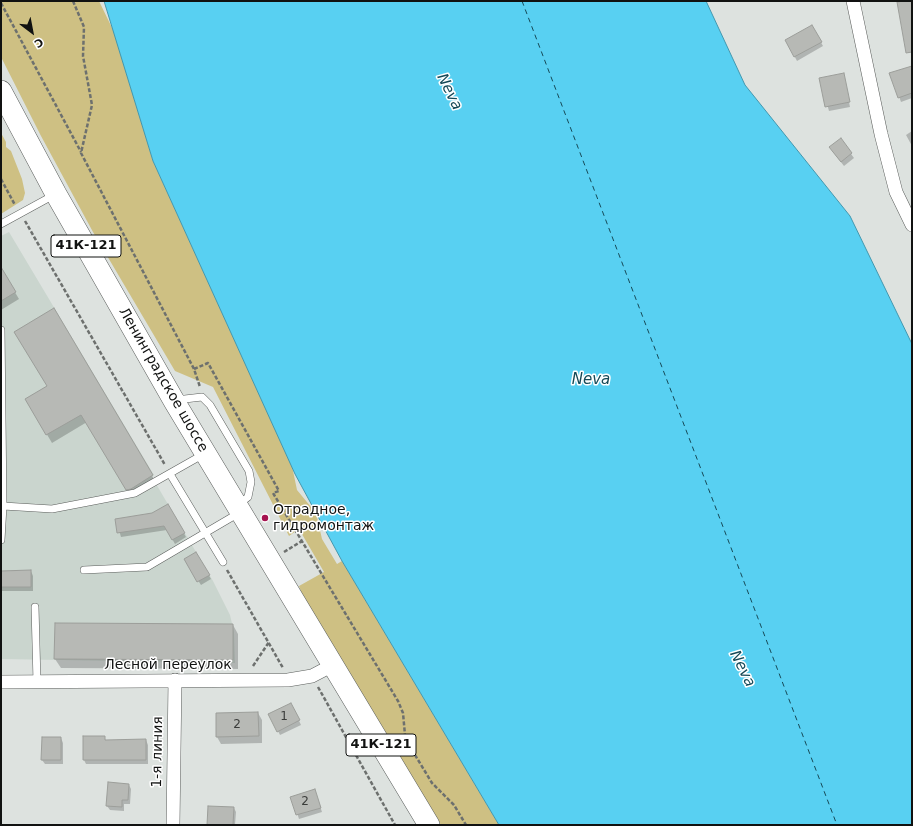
<!DOCTYPE html>
<html>
<head>
<meta charset="utf-8">
<style>
	body { margin:0 }
	#map { position:relative; width:913px; height:826px; overflow:hidden; background:#dde2df; font-family:"DejaVu Sans",sans-serif }
	canvas { display:block }
	.frame { position:absolute; inset:0; border:2px solid #111211; pointer-events:none }
	.north { position:absolute; left:12px; top:12px; width:40px; height:40px; -webkit-text-stroke:3px #fff; paint-order:stroke; rotate:148deg; font-size:11px; font-weight:700; line-height:16px; text-align:center; color:#111211 }
	.north::after { content:''; display:block; margin:auto; width:14px; height:18px; background:#111211; clip-path:polygon(50% 0,100% 100%,50% 72%,0 100%) }
</style>
</head>
<body>
<div id="map">
<canvas width="913" height="826"></canvas>
<div class="frame"></div>
<div class="north">С</div>
</div>
<script>
const g = document.querySelector('canvas').getContext('2d');
g.lineJoin = 'round';
function paint(path, color) { g.fillStyle = color; g.fill(path, 'evenodd'); }
const poly = rows => new Path2D(rows.map(r => 'M' + r).join(''));
function trace(path, color, width, dash) { g.strokeStyle = color; g.lineWidth = width; g.lineCap = dash ? 'butt' : 'round'; g.setLineDash(dash || []); g.stroke(path); }
function label(font, color, halo, rows, align = 'center') {
  g.font = font + ' "DejaVu Sans",sans-serif'; g.lineWidth = 3; g.setLineDash([]); g.textBaseline = 'middle'; g.strokeStyle = halo; g.fillStyle = color; for (const [text, x, y, turn = 0] of rows) {
    g.save(); g.translate(x, y); g.rotate((+turn || 0) * Math.PI / 180); g.textAlign = isNaN(turn) ? turn : align; if (halo) g.strokeText(text, 0, 0); g.fillText(text, 0, 0); g.restore();
  }
}
paint(poly([
	[9,232,154,475,152,477,213,581,230,615,234,632,235,663,1,659,1,236]
]), '#cad5ce');
paint(poly([
	[1,1,99,1,115,34,153,161,292,466,297,490,316,513,322,539,337,564,342,561,499,825,441,825,304,599,299,586,324,572,299,529,289,536,213,387,175,371,93,232,41,136,1,57],
	[1,133,6,142,6,147,11,151,22,179,25,193,23,200,1,214]
]), '#cec083');
const water = poly([
	[104,1,706,1,745,85,850,216,912,344,912,825,499,825,342,561,295,474,153,161,104,1]
]);
paint(water, '#58d0f2');
trace(water, '#4397ae', 1);
paint(poly([
	[812,26,823,46,797,61,786,40],
	[912,67,912,98,901,102,891,74],
	[843,74,850,107,829,111,820,79],
	[912,131,912,146,906,135],
	[841,140,854,158,844,166,833,152],
	[1,269,19,299,1,310],
	[53,310,157,484,135,497,132,497,87,422,52,443,26,399,48,387],
	[168,505,186,537,175,544,167,530,121,537,116,520,153,514],
	[196,553,211,579,201,585,185,560],
	[31,571,33,576,33,591,1,591,1,572],
	[233,625,238,634,238,669,61,668,55,659],
	[293,708,301,725,280,735,278,731],
	[258,713,262,720,262,743,221,744,217,737,217,714],
	[104,737,106,741,146,740,148,745,148,764,86,764,84,760],
	[61,738,63,743,63,764,45,764,42,760],
	[129,785,131,789,130,804,124,804,124,811,110,810,107,806],
	[315,791,322,812,299,819,292,797],
	[234,808,236,812,235,825,208,825]
]), '#0003');
trace(poly([
	[522,1,837,825]
]), '#164a58', 1, [5, 4]);
const building = poly([
	[904,1,912,1,912,52,906,53,897,2,904,1],
	[812,25,822,42,794,57,785,40,812,25],
	[912,66,912,93,898,98,889,73,912,66],
	[844,73,850,102,825,107,819,78,844,73],
	[841,138,852,153,841,162,829,147,841,138],
	[1,267,16,292,1,301,1,267],
	[54,308,153,475,131,489,126,490,81,415,46,435,25,399,47,386,14,332,54,308],
	[168,504,185,533,172,540,164,526,117,533,115,519,152,513,168,504],
	[196,552,210,575,197,582,184,559,196,552],
	[31,570,31,587,1,587,1,571,31,570],
	[55,623,233,624,233,660,54,659,55,623],
	[291,703,300,720,277,732,268,714,291,703],
	[258,712,259,736,216,737,216,713,258,712],
	[83,736,105,736,105,740,146,739,146,760,83,760,83,736],
	[42,737,61,737,61,760,41,760,42,737],
	[108,782,129,784,128,800,122,800,122,807,106,806,108,782],
	[315,789,321,808,296,815,290,797,315,789],
	[208,806,234,807,233,825,207,825,208,806]
]);
paint(building, '#b7b9b5');
trace(building, '#9c9e9a', 1);
const service = poly([
	[1,224,54,195],
	[1,330,3,506,52,509,135,493,204,454],
	[176,400,202,397,210,405,249,471,251,482,248,497,239,504],
	[170,474,223,562],
	[1,540,3,506],
	[84,570,147,567,239,513],
	[35,607,37,682]
]);
const minor = poly([
	[853,1,881,134,896,192,912,225],
	[1,682,288,680,312,676,333,665],
	[173,825,175,680]
]);
const primary = poly([
	[1,91,56,194,174,401,429,825]
]);
trace(service, '#5a5d5b', 8);
trace(minor, '#5a5d5b', 14);
trace(primary, '#5a5d5b', 22);
trace(poly([
	[73,1,84,27,83,56,92,105,81,153,194,369,200,387],
	[1,3,81,152],
	[1,179,15,205],
	[25,221,165,465],
	[194,369,208,363,279,491,273,493,398,701,403,713,405,735,409,745,432,783,454,805,466,825],
	[284,552,302,541],
	[227,570,283,668],
	[253,666,269,642],
	[318,687,395,825]
]), '#6d706e', 2.5, [4, 2]);
trace(service, '#fff', 7);
trace(minor, '#fff', 13);
trace(primary, '#fff', 21);
for (const [x, y, r, color] of [
	[265,518,4,"#a5124f"]
]) { const dot = new Path2D(); dot.arc(x, y, r, 0, 2 * Math.PI); g.fillStyle = color; g.fill(dot); trace(dot, '#fff', 1.5); }
label('12px', '#3a3c3a', null, [
	["1",284,717],
	["2",237,725],
	["2",305,802]
]);
for (const [x, y, w] of [
	[86,246,70],
	[381,745,70]
]) { const box = new Path2D(); box.roundRect(x - w / 2, y - 11, w, 22, 3); g.fillStyle = '#fff'; g.fill(box); trace(box, '#111211', 1); }
label('bold 13px', '#111211', null, [
	["41К-121",86,246],
	["41К-121",381,745]
]);
label('14px', '#111211', '#fff', [
	["Ленинградское шоссе",163,380,60],
	["Лесной переулок",168,665],
	["1-я линия",158,752,-89]
]);
label('14px', '#111211', '#fff', [
	["Отрадное,",273,510],
	["гидромонтаж",273,526]
], 'left');
label('italic 15px', '#164a58', '#fff', [
	["Neva",449,92,64],
	["Neva",591,380],
	["Neva",742,669,63]
]);
</script>
</body>
</html>
